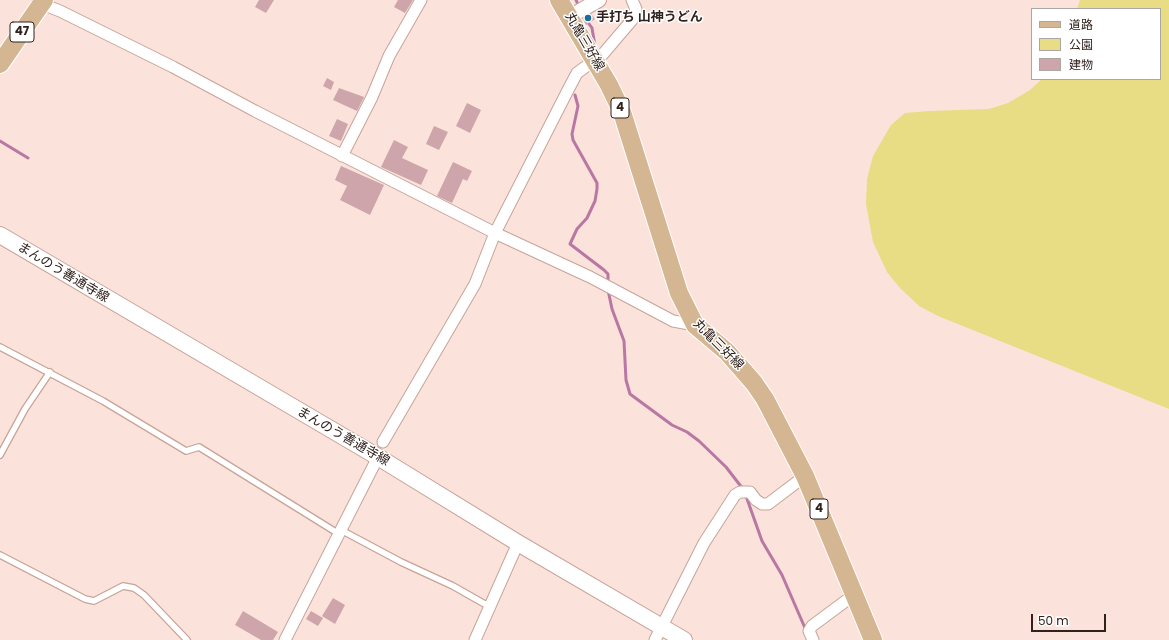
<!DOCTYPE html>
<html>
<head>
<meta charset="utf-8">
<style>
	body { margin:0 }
	#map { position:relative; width:1169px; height:640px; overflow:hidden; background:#fbe3db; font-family:Poppins,"Noto Sans JP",sans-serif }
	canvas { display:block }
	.legend { position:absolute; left:1031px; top:8px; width:130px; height:72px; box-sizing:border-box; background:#fff; border:1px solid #aca6a5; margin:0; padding:5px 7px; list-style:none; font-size:12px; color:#30211d }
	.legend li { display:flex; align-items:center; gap:8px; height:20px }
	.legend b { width:20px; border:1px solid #aca6a5 }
	.scale { position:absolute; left:1031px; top:614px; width:75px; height:18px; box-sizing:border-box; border:2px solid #30211d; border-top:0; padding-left:5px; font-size:12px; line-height:14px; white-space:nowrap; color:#30211d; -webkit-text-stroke:3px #fff; paint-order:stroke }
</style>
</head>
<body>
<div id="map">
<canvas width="1169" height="640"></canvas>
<ul class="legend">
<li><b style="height:5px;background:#d4b692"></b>道路</li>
<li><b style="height:11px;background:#e8dc84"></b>公園</li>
<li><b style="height:11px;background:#cda5ab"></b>建物</li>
</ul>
<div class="scale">50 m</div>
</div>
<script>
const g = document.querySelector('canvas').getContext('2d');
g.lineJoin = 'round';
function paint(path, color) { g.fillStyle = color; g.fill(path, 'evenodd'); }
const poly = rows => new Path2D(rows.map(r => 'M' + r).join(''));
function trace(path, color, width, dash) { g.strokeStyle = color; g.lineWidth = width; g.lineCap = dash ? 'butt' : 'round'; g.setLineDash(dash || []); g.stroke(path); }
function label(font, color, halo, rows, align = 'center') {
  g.font = font + ' Poppins,"Noto Sans JP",sans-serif'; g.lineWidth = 3; g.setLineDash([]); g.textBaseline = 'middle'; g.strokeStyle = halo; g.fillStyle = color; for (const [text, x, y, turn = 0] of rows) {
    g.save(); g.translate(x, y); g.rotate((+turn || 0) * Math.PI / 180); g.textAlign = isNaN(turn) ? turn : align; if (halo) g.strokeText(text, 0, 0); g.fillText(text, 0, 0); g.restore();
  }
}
paint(poly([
	[1080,0,1169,0,1169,409,938,316,919,306,900,288,887,272,873,242,866,204,867,179,873,156,891,125,905,113,929,111,989,109,1008,103,1030,90,1042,79,1160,79,1160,9,1077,9]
]), '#e8dc84');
trace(poly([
	[576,0,579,7],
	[587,21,592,28,595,46],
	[575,95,578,106,572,134,573,140,597,183,597,189,595,201,587,218,577,229,570,244,604,270,608,274,608,283],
	[0,141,28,158],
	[608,290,612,309,624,341,626,380,630,394,672,425,687,432,699,441,726,467,743,489],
	[746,496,762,541,782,575,805,628]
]), '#b878a3', 3);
paint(poly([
	[259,0,274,0,266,13,255,7],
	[398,0,413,0,405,13,394,7],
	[591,14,595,19,586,25,583,19],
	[327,78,334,82,331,90,323,86],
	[339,88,364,97,357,111,333,100],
	[467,103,481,110,470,133,456,126],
	[337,119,348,124,341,141,329,136],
	[434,126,448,132,439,150,426,144],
	[394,140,408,147,402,158,428,170,421,185,381,167],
	[453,162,472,171,467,181,463,179,452,203,437,196],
	[341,166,384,185,370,215,340,200,347,186,335,180],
	[333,598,345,605,335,624,322,616],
	[243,611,278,632,273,640,261,640,235,625],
	[311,611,323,618,318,626,306,619]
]), '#cda5ab');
const service = poly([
	[0,347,103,401,186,451,199,447,339,534],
	[0,455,25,409,50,372],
	[341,530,401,562,453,586,490,607],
	[0,555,85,599,94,601,123,586,134,588,144,595,187,640]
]);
const minor = poly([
	[38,0,42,4,60,11,173,67,255,111,495,233,590,277,673,321,695,325],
	[342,156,372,97,389,56,421,0],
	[383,442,475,284,495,233,568,90,577,73,603,54,632,20,636,9,632,0],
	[285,640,378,457],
	[475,640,518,543],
	[655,640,704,543,735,495,740,492,750,492,756,500,762,504,768,504,805,476],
	[813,640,809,631,812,626,855,594]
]);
const tertiary = poly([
	[569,17,599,0]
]);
const secondary = poly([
	[0,235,378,457,518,543,684,640]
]);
const primary = poly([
	[559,0,609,85,622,112,679,293,695,325,727,352,754,383,765,399,805,476,873,640],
	[0,64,44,0]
]);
trace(service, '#c8a397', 8);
trace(minor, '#c8a397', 13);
trace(tertiary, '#c8a397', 16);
trace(secondary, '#c8a397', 18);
trace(primary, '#fff', 20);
trace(service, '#fff', 5.5);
trace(minor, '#fff', 11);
trace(tertiary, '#fff', 14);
trace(secondary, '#fff', 16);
trace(primary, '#d4b692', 18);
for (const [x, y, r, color] of [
	[588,18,4,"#1c6b9d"]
]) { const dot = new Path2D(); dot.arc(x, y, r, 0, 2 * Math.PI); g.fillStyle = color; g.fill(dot); trace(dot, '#fff', 1.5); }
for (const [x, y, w] of [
	[22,32,24],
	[620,108,18],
	[819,509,18]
]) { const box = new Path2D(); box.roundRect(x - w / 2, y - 10, w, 20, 3); g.fillStyle = '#fff'; g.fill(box); trace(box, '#30211d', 1); }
label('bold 12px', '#30211d', null, [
	["47",22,32],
	["4",620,108],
	["4",819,509]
]);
label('bold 13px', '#30211d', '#fff', [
	["手打ち 山神うどん",596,18]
], 'left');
label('13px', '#30211d', '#fff', [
	["丸亀三好線",584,42,60],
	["まんのう善通寺線",63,273,31],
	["丸亀三好線",718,345,45],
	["まんのう善通寺線",343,437,30]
]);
</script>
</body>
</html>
